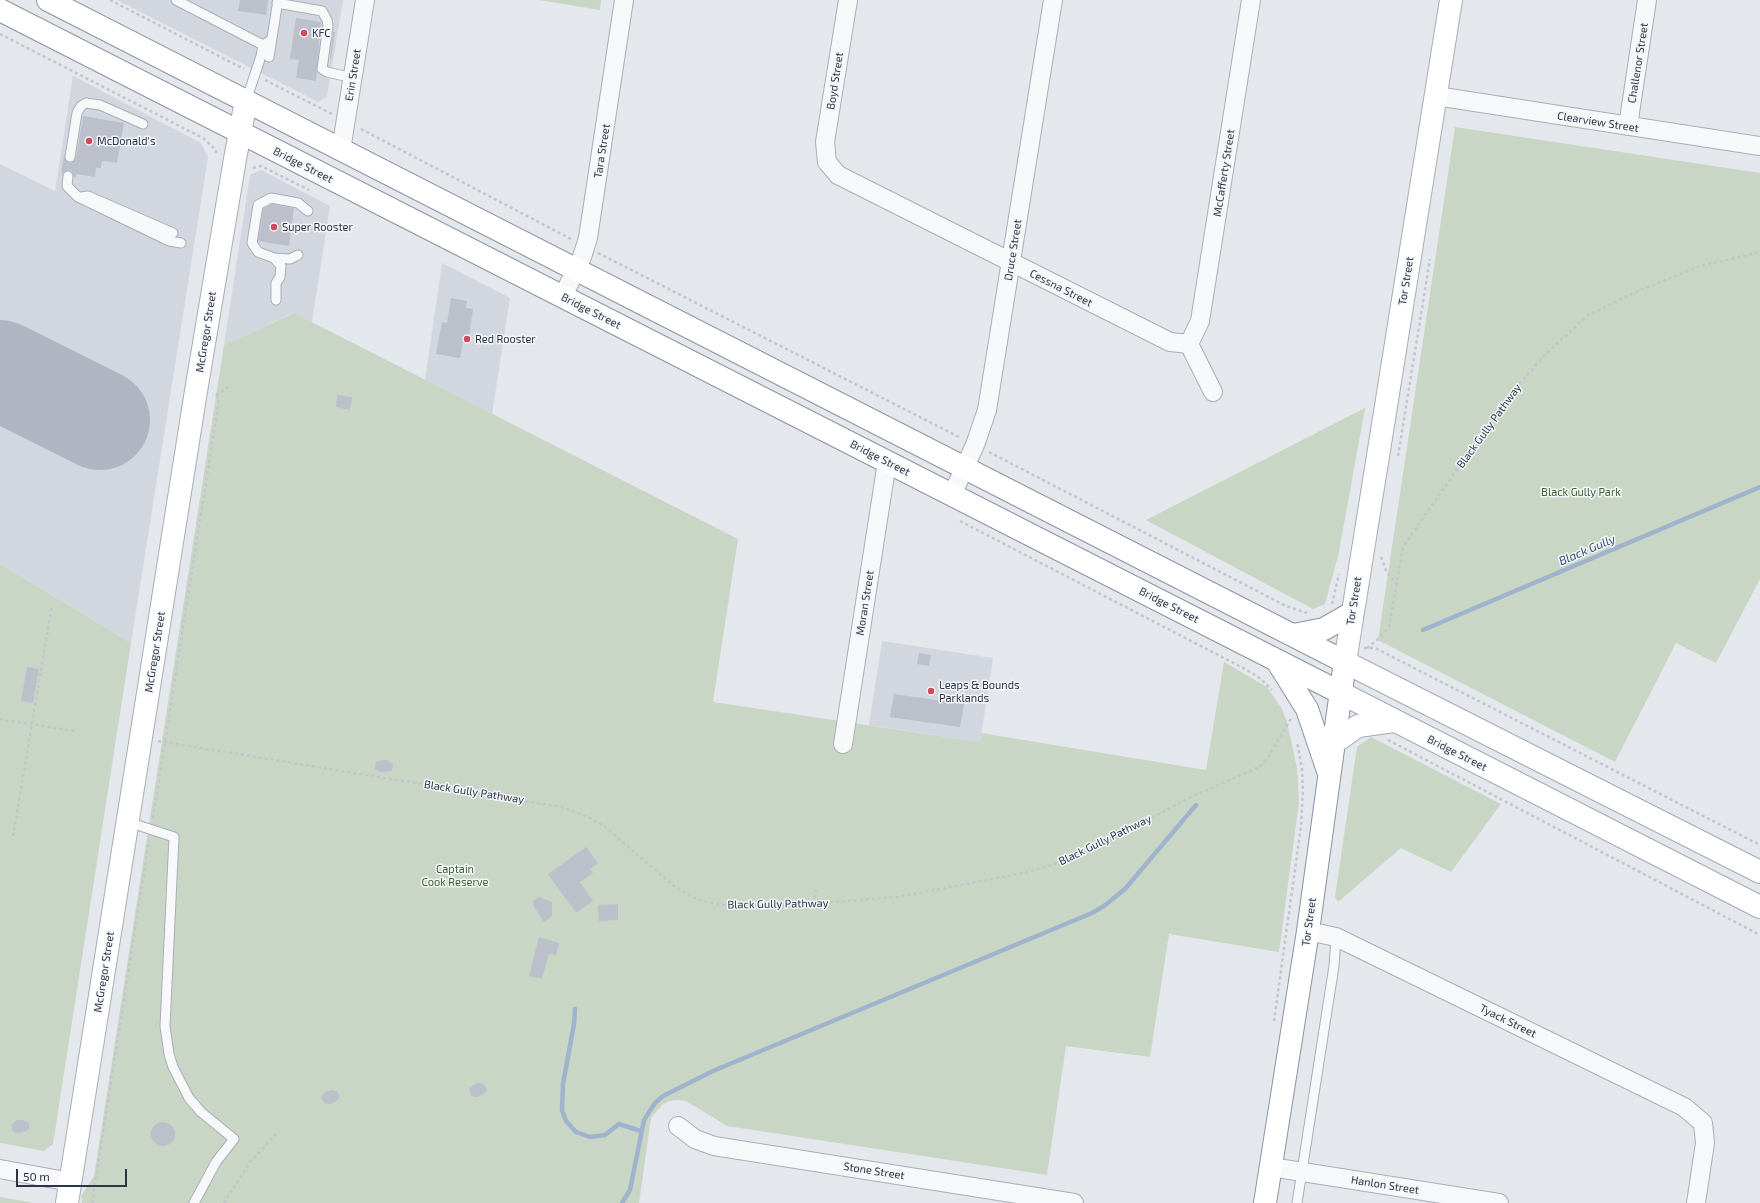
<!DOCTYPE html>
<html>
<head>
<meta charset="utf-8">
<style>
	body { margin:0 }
	#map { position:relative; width:1760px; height:1203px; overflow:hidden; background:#e4e7ec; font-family:"Exo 2",sans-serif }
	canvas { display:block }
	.scale { position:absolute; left:16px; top:1169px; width:111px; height:18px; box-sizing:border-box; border:2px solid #2b3445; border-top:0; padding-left:5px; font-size:12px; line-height:14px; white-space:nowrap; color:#2b3445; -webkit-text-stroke:3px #f4f6f9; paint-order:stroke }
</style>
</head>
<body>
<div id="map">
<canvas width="1760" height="1203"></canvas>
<div class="scale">50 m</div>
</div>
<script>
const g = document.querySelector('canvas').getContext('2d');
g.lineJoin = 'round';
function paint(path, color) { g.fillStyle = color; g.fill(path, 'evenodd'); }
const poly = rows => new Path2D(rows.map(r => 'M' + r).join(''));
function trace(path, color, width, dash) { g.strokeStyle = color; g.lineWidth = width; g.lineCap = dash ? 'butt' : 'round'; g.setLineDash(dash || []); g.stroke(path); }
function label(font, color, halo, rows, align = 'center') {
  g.font = font + ' "Exo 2",sans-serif'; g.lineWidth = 3; g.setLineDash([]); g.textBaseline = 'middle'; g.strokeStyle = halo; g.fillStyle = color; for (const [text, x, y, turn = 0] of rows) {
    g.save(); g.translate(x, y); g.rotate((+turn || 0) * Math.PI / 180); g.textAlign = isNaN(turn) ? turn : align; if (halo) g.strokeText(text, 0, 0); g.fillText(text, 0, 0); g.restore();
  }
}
paint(poly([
	[117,0,343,0,327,97,318,102],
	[73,76,201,143,208,157,131,643,0,564,0,164,55,191],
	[261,170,330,206,312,322,293,313,224,345,250,175],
	[442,263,510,298,492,414,425,380],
	[882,641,993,658,980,742,869,725]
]), '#d2d6de');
paint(poly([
	[539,0,601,0,600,10],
	[1455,127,1760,173,1760,579,1716,663,1676,643,1615,762,1378,640],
	[294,313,738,539,713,702,980,742,981,733,1206,770,1224,662,1267,687,1282,709,1287,722,1297,768,1299,802,1279,952,1169,934,1150,1057,1066,1046,1047,1175,727,1126,686,1101,678,1100,669,1101,662,1105,651,1118,639,1203,82,1203,81,1196,94,1176,224,345],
	[1365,408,1339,552,1325,604,1313,609,1146,520],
	[0,564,131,643,53,1144,44,1151,0,1143],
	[1371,737,1501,804,1451,872,1401,848,1338,902,1335,897,1357,747],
	[0,1197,34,1203,0,1203]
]), '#c9d6c5');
trace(poly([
	[1423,630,1760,487],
	[575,1009,574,1024,563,1084,562,1110,566,1121,576,1132,590,1137,605,1135,619,1124,641,1131],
	[622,1203,630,1190,644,1120,655,1103,663,1096,713,1071,1092,913,1104,906,1125,889,1196,805]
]), '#9fb4cc', 4.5);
trace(poly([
	[0,370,100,420]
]), '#b0b6c1', 100);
paint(poly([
	[240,0,268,0,266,15,238,11],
	[296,18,321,22,316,81,296,78,299,60,290,59],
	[333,32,335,32,331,59,330,59],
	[83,116,124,123,117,163,102,161,101,168,96,168,95,177,76,174,76,177,74,177,72,171,68,170,61,174,64,156,65,159,69,163,72,162,76,158],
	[272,204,294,208,289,246,258,241,263,209],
	[451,298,467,301,466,308,473,309,468,342,463,341,460,358,436,354,442,322,447,323],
	[337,395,352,397,350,410,336,407],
	[919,653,931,655,929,666,917,664],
	[27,667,39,669,33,703,21,701],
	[894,694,964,704,960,727,890,717],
	[382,760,388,760,393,764,392,771,380,772,375,769,376,762],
	[586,847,598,863,590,869,593,873,580,882,593,901,576,913,548,874],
	[539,897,552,902,552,916,544,922,534,907,533,901],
	[618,904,618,920,599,921,598,905],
	[539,937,559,943,556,955,549,954,542,979,529,976],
	[478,1083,484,1084,487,1091,482,1095,477,1097,471,1096,469,1089,473,1085],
	[331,1090,337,1091,340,1098,335,1102,330,1104,324,1103,321,1096,326,1092],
	[17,1120,23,1120,29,1123,29,1129,24,1132,18,1133,12,1131,12,1124],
	'151 1134a12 12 0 1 1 24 0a12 12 0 1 1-24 0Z'
]), '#bbc0ca');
const lane = poly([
	[176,0,263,45,271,40],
	[277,3,322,11,327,20,328,26,322,69,327,72,353,78],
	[269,57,278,0],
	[246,101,261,56,263,45],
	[70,157,77,113,81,106,86,103,100,105,143,124],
	[68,176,67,186,78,197,169,241,181,243],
	[81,197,88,196,173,233],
	[273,258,290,259,298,255],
	[276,300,276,283,280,277,281,266,274,258,258,252,252,243,258,205,271,198,298,203,308,211],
	[128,822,174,837,165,1026,169,1054,173,1067,189,1098,201,1112,234,1139,216,1162,194,1203],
	[1297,1203,1334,966,1336,937]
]);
const street = poly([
	[848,0,825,142,827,162,838,175,1170,342,1189,344],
	[1436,96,1760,146],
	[1628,126,1647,0],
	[341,150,365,0],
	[563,296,582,257,588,238,624,0],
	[1189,344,1200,321,1251,0],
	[1189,344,1213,392],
	[952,495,975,445,987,410,1053,0],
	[843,744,887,462],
	[1308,931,1336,937,1684,1107,1703,1123,1705,1143,1696,1203],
	[678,1126,695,1139,714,1146,1074,1203],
	[1271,1167,1499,1203],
	[0,1169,71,1182]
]);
const secondary = poly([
	[1345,662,1451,0],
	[67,1203,196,391,235,159,246,101]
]);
const primary = poly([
	[1345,662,1760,872],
	[1341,693,1760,907],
	[1335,742,1358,726,1394,721]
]);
const highway = poly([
	[48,0,1345,662,1308,931,1265,1203],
	[0,10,1341,693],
	[1294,635,1324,629,1352,613],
	[1277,661,1307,709,1328,771]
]);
trace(lane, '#a9aeb7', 11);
trace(street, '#a9aeb7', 20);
trace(secondary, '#a9aeb7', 24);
trace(primary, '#a3abb8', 24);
trace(highway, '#8b94a3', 24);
trace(poly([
	[110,0,244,69],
	[0,34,203,138,216,150,216,154],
	[265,80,332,114],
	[361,129,571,239],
	[253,168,261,166,309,190],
	[598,253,961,438],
	[216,395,230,386],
	[989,452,1286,606,1307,613],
	[1398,456,1430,259],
	[960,521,1247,670,1261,679,1272,690],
	[1381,557,1387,573,1397,584],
	[1332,604,1339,574],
	[1364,648,1375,648,1760,845],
	[1367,648,1376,641,1389,627,1403,547,1503,403,1543,357,1587,316,1638,291,1700,266,1760,252],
	[0,719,74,731],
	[1388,740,1760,935],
	[158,741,562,807,590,818,604,826,674,886,697,899,720,905,781,906,898,897,1028,872,1055,864,1114,838,1191,797,1259,767,1267,759,1292,717],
	[153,818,219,399,216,395,213,394],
	[13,836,52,605],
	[814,904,816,890],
	[1274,1021,1301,826,1303,791,1302,769,1297,742],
	[92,1203,149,841],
	[224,1203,250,1162,277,1133]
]), '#c2c5cb', 2.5, [3, 3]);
trace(lane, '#f7f8fa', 9);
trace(street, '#f7f8fa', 18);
trace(secondary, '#fff', 22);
trace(primary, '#fff', 22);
trace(highway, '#fff', 22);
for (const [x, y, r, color] of [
	[304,33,4,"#d1495b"],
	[89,141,4,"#d1495b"],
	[274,227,4,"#d1495b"],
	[467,339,4,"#d1495b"],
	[931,691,4,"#d1495b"]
]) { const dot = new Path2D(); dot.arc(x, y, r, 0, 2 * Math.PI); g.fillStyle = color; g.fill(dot); trace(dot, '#f4f6f9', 1.5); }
label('11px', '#2b3445', '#f4f6f9', [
	["KFC",312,33],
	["McDonald's",97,141],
	["Super Rooster",282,227],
	["Red Rooster",475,339],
	["Leaps & Bounds",939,685],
	["Parklands",939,698]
], 'left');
label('11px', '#2b3445', '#f4f6f9', [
	["Challenor Street",1638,63,-81],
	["Erin Street",353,75,-81],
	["Boyd Street",835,81,-81],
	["Clearview Street",1598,122,9],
	["Tara Street",602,151,-81],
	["Bridge Street",303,165,27],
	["McCafferty Street",1224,173,-81],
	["Druce Street",1013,250,-81],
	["Tor Street",1406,281,-81],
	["Cessna Street",1061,288,27],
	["Bridge Street",591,311,27],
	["McGregor Street",206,332,-81],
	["Black Gully Pathway",1489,426,-54],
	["Bridge Street",880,458,27],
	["Tor Street",1354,601,-81],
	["Moran Street",865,603,-81],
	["Bridge Street",1169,605,27],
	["McGregor Street",155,652,-81],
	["Bridge Street",1457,753,27],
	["Black Gully Pathway",474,792,9],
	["Black Gully Pathway",1105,840,-26],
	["Black Gully Pathway",778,904,-1],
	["Tor Street",1309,922,-82],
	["McGregor Street",104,972,-81],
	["Tyack Street",1508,1021,26],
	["Stone Street",874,1171,9],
	["Hanlon Street",1385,1185,9]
]);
label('11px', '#3f6138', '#f4f6f9', [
	["Black Gully Park",1581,492],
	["Captain",455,869],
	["Cook Reserve",455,882]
]);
label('italic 12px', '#34527a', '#f4f6f9', [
	["Black Gully",1587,550,-23]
]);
</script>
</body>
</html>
